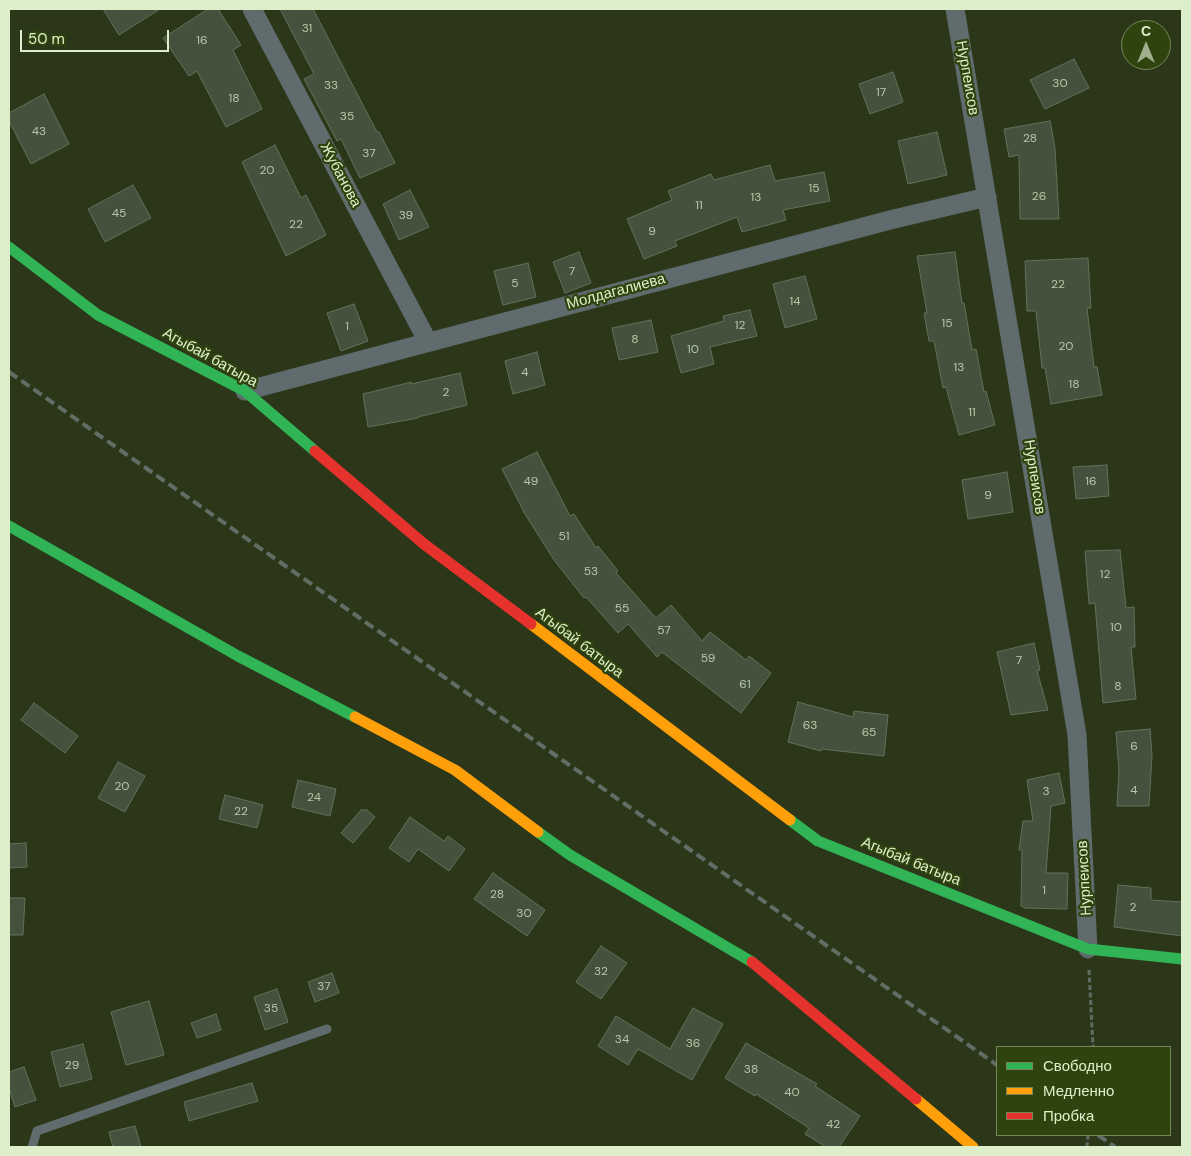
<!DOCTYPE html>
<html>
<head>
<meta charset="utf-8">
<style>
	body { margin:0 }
	#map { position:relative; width:1191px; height:1156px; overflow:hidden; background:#2c371a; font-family:"DM Sans",sans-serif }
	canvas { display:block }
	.frame { position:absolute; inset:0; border:10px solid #ddeeca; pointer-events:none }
	.legend { position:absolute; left:996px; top:1046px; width:175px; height:90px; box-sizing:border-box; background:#2f430e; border:1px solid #758759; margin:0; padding:6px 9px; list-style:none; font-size:15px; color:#ddeeca }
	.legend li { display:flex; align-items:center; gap:10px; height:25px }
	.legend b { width:25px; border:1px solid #758759 }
	.north { position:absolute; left:1121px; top:20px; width:50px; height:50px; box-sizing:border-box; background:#2f430e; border:1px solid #758759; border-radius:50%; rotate:0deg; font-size:14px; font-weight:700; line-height:20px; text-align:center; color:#ddeeca }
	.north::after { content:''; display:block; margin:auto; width:18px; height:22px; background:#9fae8c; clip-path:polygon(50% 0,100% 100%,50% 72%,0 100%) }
	.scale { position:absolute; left:20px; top:30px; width:149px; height:22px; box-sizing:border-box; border:2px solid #ddeeca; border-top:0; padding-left:6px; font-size:15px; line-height:18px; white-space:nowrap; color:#ddeeca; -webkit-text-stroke:4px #2f430e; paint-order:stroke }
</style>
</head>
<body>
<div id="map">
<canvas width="1191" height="1156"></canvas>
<div class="frame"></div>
<ul class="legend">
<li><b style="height:6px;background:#30b455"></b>Свободно</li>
<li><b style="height:6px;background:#ff9f0a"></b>Медленно</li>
<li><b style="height:6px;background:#e5322d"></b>Пробка</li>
</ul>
<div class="north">С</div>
<div class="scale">50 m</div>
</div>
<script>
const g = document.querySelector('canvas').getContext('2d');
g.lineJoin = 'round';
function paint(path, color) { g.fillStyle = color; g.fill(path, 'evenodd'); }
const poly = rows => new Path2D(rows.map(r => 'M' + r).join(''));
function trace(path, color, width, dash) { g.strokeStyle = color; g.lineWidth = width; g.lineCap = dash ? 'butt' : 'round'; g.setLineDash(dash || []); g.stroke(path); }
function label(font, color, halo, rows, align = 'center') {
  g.font = font + ' "DM Sans",sans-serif'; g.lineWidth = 4.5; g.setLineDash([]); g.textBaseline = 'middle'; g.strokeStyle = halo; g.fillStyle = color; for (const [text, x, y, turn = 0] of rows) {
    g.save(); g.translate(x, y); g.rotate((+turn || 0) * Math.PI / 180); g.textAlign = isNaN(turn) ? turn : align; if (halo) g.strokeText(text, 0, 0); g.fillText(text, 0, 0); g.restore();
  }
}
const building = poly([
	[103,9,160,9,119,35,103,9],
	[208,9,218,9,241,45,233,50,262,109,226,127,197,71,189,76,163,38,208,9],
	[280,9,313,9,377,132,379,132,395,163,360,178,341,139,337,141,304,79,314,74,280,9],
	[1074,59,1089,88,1045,109,1030,80,1074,59],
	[893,72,903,102,870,114,859,84,893,72],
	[44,94,69,144,31,164,9,121,9,113,44,94],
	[1050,121,1055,148,1059,219,1020,219,1019,155,1009,157,1004,129,1050,121],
	[937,132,947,175,908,184,898,141,937,132],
	[275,145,301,198,306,195,326,235,286,256,242,162,275,145],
	[770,165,775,181,824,172,830,201,783,210,786,220,742,232,737,217,675,241,677,246,644,259,627,219,672,200,668,191,711,174,714,180,770,165],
	[133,185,151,218,105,242,88,209,133,185],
	[410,190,429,227,399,240,383,204,410,190],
	[579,252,591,283,565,293,553,262,579,252],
	[955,252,962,303,964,303,972,350,976,349,984,392,986,391,995,425,959,435,946,387,943,388,934,341,929,341,924,313,927,313,917,256,955,252],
	[1088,258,1091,308,1087,308,1094,367,1097,367,1102,395,1051,404,1045,368,1042,368,1036,311,1027,311,1025,261,1088,258],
	[528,263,536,297,503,305,494,271,528,263],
	[805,276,817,319,785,328,773,284,805,276],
	[354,304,368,341,341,351,327,313,354,304],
	[750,310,757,336,710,347,714,364,681,373,671,336,724,321,723,316,750,310],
	[651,320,658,352,619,360,612,328,651,320],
	[537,352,545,385,513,394,505,361,537,352],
	[460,373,467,405,418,417,418,418,368,427,363,394,411,382,411,384,460,373],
	[537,452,570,516,574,514,596,548,598,546,618,571,616,573,656,618,671,605,702,641,710,632,746,660,749,656,771,673,741,713,662,652,657,657,628,624,618,633,586,597,584,598,554,560,525,514,502,469,537,452],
	[1107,465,1109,496,1076,499,1073,467,1107,465],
	[1007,472,1013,512,968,519,962,480,1007,472],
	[1120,550,1126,608,1134,607,1135,647,1131,647,1136,699,1103,703,1095,603,1089,604,1085,551,1120,550],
	[1034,643,1040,670,1037,671,1048,710,1011,715,997,652,1034,643],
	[798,702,853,717,854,711,888,715,884,756,822,749,821,751,788,742,798,702],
	[34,703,78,736,65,753,21,720,34,703],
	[1150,729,1152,755,1149,806,1117,806,1119,772,1116,732,1150,729],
	[118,762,145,776,125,812,98,798,118,762],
	[1059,773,1065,803,1051,806,1046,873,1068,873,1067,909,1025,908,1021,906,1022,850,1019,850,1023,821,1033,821,1027,780,1059,773],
	[298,780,336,789,330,816,292,807,298,780],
	[225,795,263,805,257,828,219,819,225,795],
	[361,810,367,810,375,817,353,843,341,833,361,810],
	[410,817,444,841,448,836,465,849,449,871,418,849,409,862,389,848,410,817],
	[26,843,27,867,9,868,9,844,26,843],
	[493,873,545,910,527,936,474,899,493,873],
	[1118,885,1151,888,1151,900,1182,902,1182,936,1114,927,1118,885],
	[9,898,25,898,23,935,9,935,9,898],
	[601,946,627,963,601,999,576,982,601,946],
	[332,973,339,993,315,1002,308,982,332,973],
	[277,989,288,1022,265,1030,254,997,277,989],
	[149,1001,164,1055,126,1065,111,1012,149,1001],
	[693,1008,723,1024,692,1080,638,1049,628,1065,598,1046,616,1016,670,1049,693,1008],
	[216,1014,221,1030,197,1038,191,1023,216,1014],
	[746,1043,817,1084,815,1086,860,1116,839,1147,826,1147,805,1134,809,1128,756,1094,755,1096,725,1078,746,1043],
	[83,1044,92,1079,60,1087,51,1052,83,1044],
	[24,1067,36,1100,15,1107,9,1088,9,1072,24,1067],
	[252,1083,258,1101,189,1121,184,1102,252,1083],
	[135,1126,141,1147,113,1147,109,1132,135,1126]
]);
paint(building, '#44523d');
trace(building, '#61725a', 1);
trace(poly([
	[1089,970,1093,1047],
	[1087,1147,1088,1135]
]), '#616b63', 3, [5, 2.5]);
trace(poly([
	[32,1147,37,1131,327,1029]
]), '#5f6b6c', 9);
trace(poly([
	[252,9,428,342],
	[955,9,1077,735,1088,949],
	[245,391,890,220,987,197]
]), '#5f6b6c', 19);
trace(poly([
	[9,247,98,315,245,391,315,451],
	[9,526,238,656,355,717],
	[790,820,818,841,1088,949,1182,959],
	[538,832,570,855,752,962]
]), '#30b455', 11);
trace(poly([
	[531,624,790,820],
	[355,717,455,770,538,832],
	[916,1099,973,1147]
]), '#ff9f0a', 11);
trace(poly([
	[315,451,424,544,531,624],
	[752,962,916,1099]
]), '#e5322d', 11);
trace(poly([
	[9,372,997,1065],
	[1098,1135,1115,1147]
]), '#626d65', 4, [10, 5]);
label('12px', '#b7c7a7', null, [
	["31",307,29],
	["16",202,41],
	["30",1060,84],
	["33",331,86],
	["17",881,93],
	["18",234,99],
	["35",347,117],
	["43",39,132],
	["28",1030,139],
	["37",369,154],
	["20",267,171],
	["15",814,189],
	["26",1039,197],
	["13",756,198],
	["11",699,206],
	["45",119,214],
	["39",406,216],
	["22",296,225],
	["9",652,232],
	["7",572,272],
	["5",515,284],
	["22",1058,285],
	["14",795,302],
	["15",947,324],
	["12",740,326],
	["1",347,327],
	["8",635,340],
	["20",1066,347],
	["10",693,350],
	["13",959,368],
	["4",525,373],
	["18",1074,385],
	["2",446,393],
	["11",972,413],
	["49",531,482],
	["16",1091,482],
	["9",988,496],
	["51",564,537],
	["53",591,572],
	["12",1105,575],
	["55",622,609],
	["10",1116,628],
	["57",664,631],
	["59",708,659],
	["7",1019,661],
	["61",745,685],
	["8",1118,687],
	["63",810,726],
	["65",869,733],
	["6",1134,747],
	["20",122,787],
	["4",1134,791],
	["3",1046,792],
	["24",314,798],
	["22",241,812],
	["1",1044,891],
	["28",497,895],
	["2",1133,908],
	["30",524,914],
	["32",601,972],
	["37",324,987],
	["35",271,1009],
	["34",622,1040],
	["36",693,1044],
	["29",72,1066],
	["38",751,1070],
	["40",792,1093],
	["42",833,1125]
]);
label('15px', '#ddeeca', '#2f430e', [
	["Нурпеисов",967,78,80],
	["Жубанова",340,175,62],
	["Молдагалиева",616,292,-15],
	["Агыбай батыра",210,358,29],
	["Нурпеисов",1034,477,81],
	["Агыбай батыра",579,643,37],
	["Агыбай батыра",911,862,22],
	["Нурпеисов",1085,878,-93]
]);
</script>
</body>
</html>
